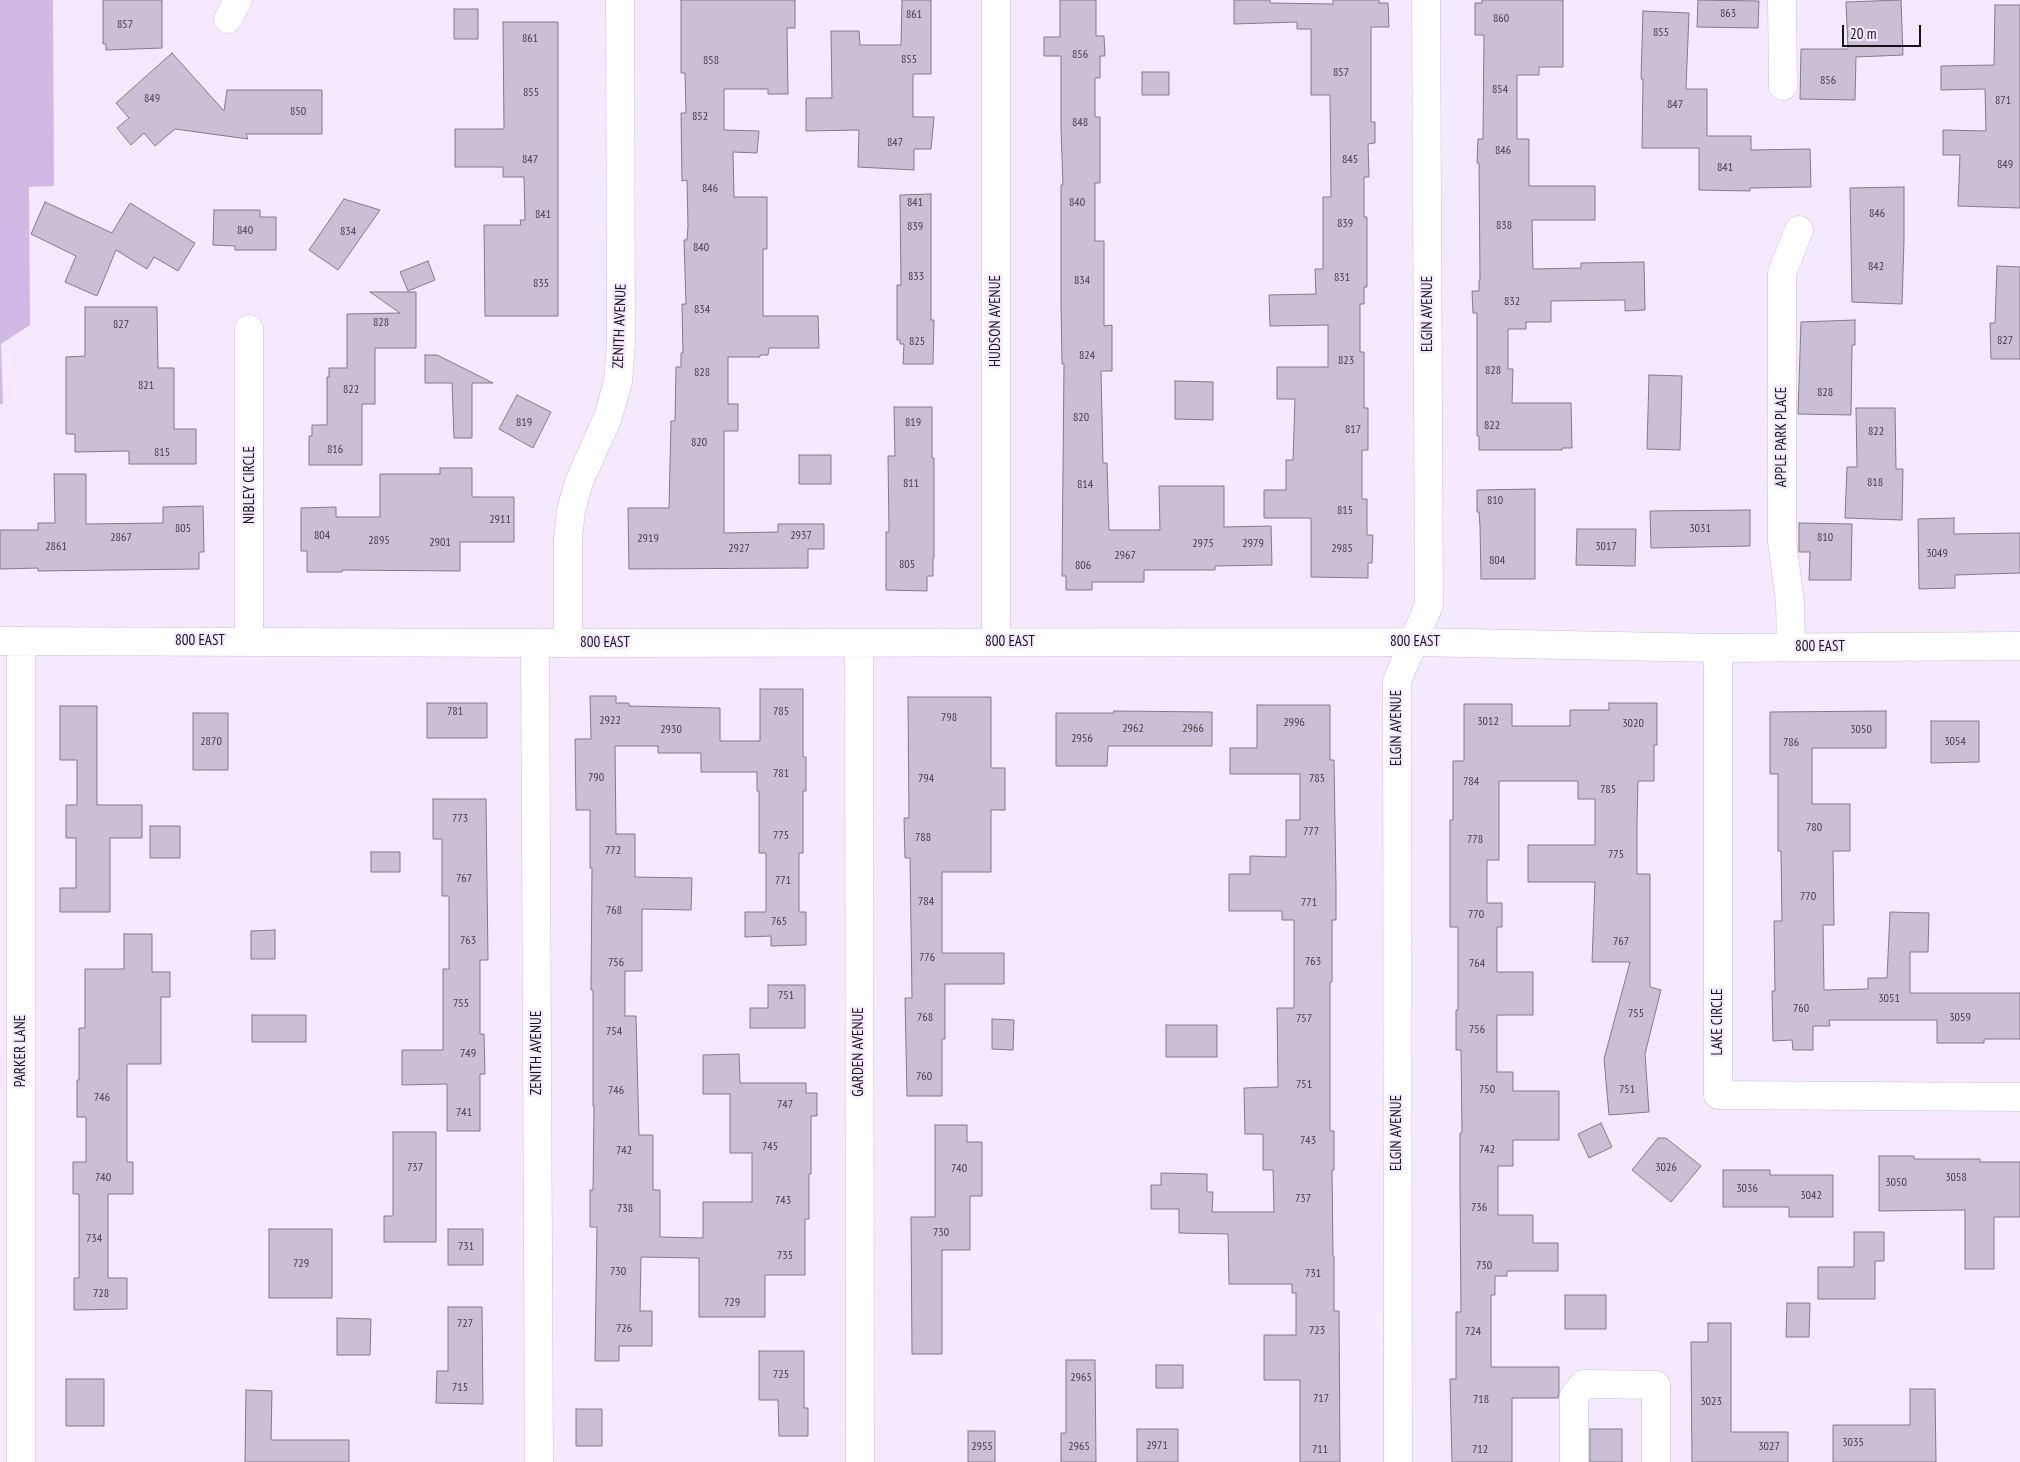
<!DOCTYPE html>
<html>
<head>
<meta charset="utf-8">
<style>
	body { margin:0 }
	#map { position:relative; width:2020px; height:1462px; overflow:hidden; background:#f5e9ff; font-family:"PT Sans Narrow",sans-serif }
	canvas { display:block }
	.scale { position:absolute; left:1842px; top:25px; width:79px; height:22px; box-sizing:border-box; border:2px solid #17131a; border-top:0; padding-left:6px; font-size:15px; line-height:18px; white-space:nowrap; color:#17131a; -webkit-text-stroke:4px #f5e9ff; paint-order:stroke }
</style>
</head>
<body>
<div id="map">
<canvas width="2020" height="1462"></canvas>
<div class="scale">20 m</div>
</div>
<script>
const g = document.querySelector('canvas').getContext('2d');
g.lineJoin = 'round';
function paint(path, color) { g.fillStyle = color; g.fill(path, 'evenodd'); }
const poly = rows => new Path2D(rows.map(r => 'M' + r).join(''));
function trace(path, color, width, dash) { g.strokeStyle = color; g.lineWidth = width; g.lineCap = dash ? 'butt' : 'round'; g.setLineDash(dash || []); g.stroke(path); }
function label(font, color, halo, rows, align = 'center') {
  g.font = font + ' "PT Sans Narrow",sans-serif'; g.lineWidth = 4.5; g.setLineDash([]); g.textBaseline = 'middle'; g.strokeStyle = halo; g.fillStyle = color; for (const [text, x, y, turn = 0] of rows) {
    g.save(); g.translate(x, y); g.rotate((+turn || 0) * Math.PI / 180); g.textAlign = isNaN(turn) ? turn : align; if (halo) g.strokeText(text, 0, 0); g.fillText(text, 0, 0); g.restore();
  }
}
paint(poly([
	[0,0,53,0,54,186,29,187,30,325,1,344,3,404,0,404]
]), '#d2b8e7');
const building = poly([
	[103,0,162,0,162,48,106,50,106,44,103,44,103,0],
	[681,0,795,0,795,28,787,28,788,94,768,94,768,89,724,89,724,130,759,131,757,153,733,152,734,197,767,197,767,249,763,249,763,316,818,316,819,348,769,348,768,355,760,355,760,357,728,357,728,404,738,404,738,431,724,431,724,533,778,532,778,524,824,524,824,549,808,549,808,568,629,569,628,508,669,508,671,421,675,421,676,367,681,367,681,353,683,353,682,304,686,304,684,240,687,240,688,226,687,180,682,181,681,113,686,113,685,73,681,73,681,0],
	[902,0,931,0,931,74,913,74,913,117,934,117,931,149,914,149,914,170,858,167,859,130,806,131,806,98,832,98,831,31,859,31,860,45,901,45,902,0],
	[1060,0,1096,0,1096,36,1104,36,1105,56,1100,56,1100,78,1095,78,1095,117,1100,117,1100,183,1095,183,1095,241,1104,241,1104,326,1112,325,1112,371,1101,371,1103,463,1107,463,1109,530,1160,530,1159,486,1224,486,1224,527,1271,526,1272,565,1215,566,1215,570,1144,570,1144,582,1092,582,1092,590,1066,590,1066,576,1062,576,1064,364,1062,364,1061,304,1061,185,1063,185,1061,129,1061,56,1044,56,1044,37,1060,37,1060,0],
	[1234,0,1270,0,1270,3,1333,4,1333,0,1379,0,1379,3,1388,3,1389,27,1371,27,1371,122,1375,122,1375,143,1368,144,1369,177,1364,177,1364,217,1367,217,1367,287,1364,287,1364,304,1360,304,1360,352,1364,352,1364,408,1368,408,1368,450,1362,450,1362,499,1367,499,1367,535,1373,535,1372,563,1368,563,1368,578,1311,577,1311,518,1264,518,1264,490,1286,490,1286,460,1293,460,1295,399,1277,399,1277,367,1328,367,1328,325,1270,326,1269,295,1316,294,1315,269,1323,269,1323,197,1331,197,1330,95,1311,95,1311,29,1297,29,1297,22,1234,24,1234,0],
	[1482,0,1563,0,1563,67,1539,67,1539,75,1517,75,1517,139,1529,139,1529,186,1595,186,1595,220,1532,220,1533,269,1581,268,1581,263,1644,262,1645,310,1625,311,1625,300,1551,301,1551,322,1526,322,1526,329,1508,329,1508,369,1513,369,1512,403,1571,403,1572,448,1562,448,1562,450,1479,450,1479,436,1477,436,1477,313,1473,313,1472,291,1479,291,1479,280,1480,280,1479,163,1477,163,1478,139,1483,139,1484,35,1475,35,1475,3,1482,3,1482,0],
	[1698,0,1759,1,1758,28,1697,27,1698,0],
	[1901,0,1903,55,1856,57,1855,100,1800,99,1801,49,1848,49,1846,2,1901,0],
	[1995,5,2020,5,2020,208,1958,206,1960,155,1943,155,1943,130,1986,131,1985,89,1941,90,1941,66,1994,65,1995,5],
	[454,9,478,9,478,39,454,39,454,9],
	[1643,11,1689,13,1686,89,1707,89,1707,136,1751,136,1751,150,1810,149,1811,187,1750,188,1750,191,1699,190,1699,148,1642,148,1643,79,1641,79,1643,11],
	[503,22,558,22,558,316,485,316,484,225,521,225,520,220,525,220,524,177,503,177,503,167,455,167,455,129,504,129,503,22],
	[172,53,224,111,227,90,322,90,322,134,246,134,248,139,175,129,155,146,144,133,131,145,117,128,129,118,116,103,172,53],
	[1142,72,1169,72,1169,95,1142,95,1142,72],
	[1904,187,1904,240,1902,304,1852,302,1850,188,1904,187],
	[931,194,931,320,934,320,933,364,903,364,904,344,900,344,900,340,897,340,897,285,901,285,900,195,931,194],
	[344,199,380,210,338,270,309,250,344,199],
	[45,202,112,233,130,203,195,243,178,271,154,257,147,269,116,250,97,296,65,282,76,256,31,234,45,202],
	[214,210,260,210,260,217,276,217,276,250,235,250,235,246,213,245,214,210],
	[428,261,435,280,408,291,400,272,428,261],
	[1997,266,2020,267,2020,359,1991,359,1990,323,1995,323,1997,266],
	[370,292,416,292,416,348,375,348,375,404,362,404,362,465,309,465,309,436,312,436,312,425,327,425,327,377,329,377,329,368,347,368,347,314,400,313,370,292],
	[85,307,157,307,158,368,174,368,174,429,196,429,196,464,129,464,129,451,75,452,75,434,66,434,66,357,85,356,85,307],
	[1855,320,1855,345,1852,345,1851,415,1798,414,1801,322,1855,320],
	[425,355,437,355,493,383,472,383,472,438,454,438,452,383,425,383,425,355],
	[1649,375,1682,376,1680,450,1647,449,1649,375],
	[1175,381,1213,382,1213,420,1175,419,1175,381],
	[517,395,551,412,533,448,499,429,517,395],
	[894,407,932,407,932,458,934,458,934,558,933,558,933,576,927,576,927,591,886,590,886,532,889,532,888,456,895,456,894,407],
	[1856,408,1895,408,1896,469,1903,469,1902,520,1845,518,1847,467,1857,467,1856,408],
	[799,455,831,455,831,484,799,484,799,455],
	[440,468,472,468,472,497,514,497,514,542,460,542,460,571,342,570,342,572,307,572,307,551,301,551,301,508,336,507,336,517,380,517,380,474,440,474,440,468],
	[54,474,86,474,86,524,163,523,163,507,203,506,204,552,199,552,199,569,38,571,38,568,0,569,0,530,38,530,38,523,55,523,54,474],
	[1535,489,1535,579,1481,579,1480,526,1479,512,1477,512,1477,490,1535,489],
	[1750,510,1750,546,1651,548,1650,511,1750,510],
	[1954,518,1954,534,2020,533,2020,573,1955,575,1955,588,1919,589,1918,519,1954,518],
	[1799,523,1852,524,1851,580,1809,580,1810,552,1799,552,1799,523],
	[1577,529,1636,529,1635,566,1576,565,1577,529],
	[760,689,803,689,803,757,806,757,806,791,803,791,803,853,799,853,799,912,806,912,806,945,771,946,771,936,745,937,745,912,766,912,766,853,759,853,759,791,757,791,757,772,701,772,701,753,658,753,658,746,615,746,616,834,635,834,635,877,692,878,691,910,642,909,642,971,625,971,625,1016,636,1016,639,1135,653,1135,653,1190,660,1190,660,1237,703,1238,703,1202,752,1202,752,1153,730,1153,730,1094,703,1094,703,1055,739,1054,740,1083,806,1083,806,1093,817,1093,817,1116,811,1116,811,1174,809,1174,809,1219,805,1219,805,1275,765,1275,765,1317,699,1317,699,1258,641,1257,640,1311,652,1311,652,1346,619,1346,619,1361,595,1361,597,1227,590,1227,590,1190,593,1190,594,1106,593,1106,593,990,591,990,592,868,590,868,590,810,576,810,575,739,591,739,590,696,616,696,616,703,629,703,629,706,720,708,720,741,760,741,760,689],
	[908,697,991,697,991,768,1005,768,1005,810,991,810,991,872,942,872,942,953,1004,953,1004,984,945,984,945,1039,942,1039,942,1096,907,1096,905,998,912,998,910,858,905,858,904,818,909,818,908,697],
	[427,703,487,703,487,738,427,738,427,703],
	[1609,703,1657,703,1657,745,1654,745,1654,781,1638,781,1637,820,1637,874,1650,874,1650,987,1661,990,1645,1054,1649,1112,1609,1115,1604,1059,1630,962,1592,962,1595,882,1528,882,1528,845,1595,845,1595,799,1578,799,1578,781,1499,781,1499,860,1487,860,1487,903,1502,903,1502,927,1497,927,1497,972,1533,972,1533,1015,1497,1015,1497,1072,1513,1072,1513,1091,1559,1091,1559,1140,1513,1140,1513,1166,1498,1166,1498,1215,1533,1215,1533,1243,1558,1243,1558,1271,1507,1271,1507,1276,1495,1276,1495,1295,1491,1295,1491,1367,1559,1367,1559,1393,1558,1398,1512,1398,1512,1462,1452,1462,1450,1379,1456,1379,1456,1312,1461,1312,1460,1188,1460,1133,1462,1133,1461,1050,1456,1050,1456,1010,1458,1010,1458,927,1450,927,1450,820,1453,820,1453,761,1464,761,1464,704,1512,704,1512,726,1570,726,1570,710,1609,710,1609,703],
	[1257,705,1330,705,1330,760,1334,760,1336,886,1336,920,1332,920,1332,982,1330,982,1330,1131,1334,1131,1334,1170,1332,1170,1333,1256,1334,1256,1334,1311,1339,1311,1340,1462,1300,1462,1300,1380,1264,1380,1264,1335,1296,1335,1296,1293,1292,1293,1292,1284,1229,1284,1228,1234,1179,1233,1179,1209,1151,1209,1151,1185,1161,1185,1161,1173,1207,1174,1207,1192,1213,1192,1212,1212,1274,1212,1273,1170,1263,1170,1263,1134,1245,1134,1244,1088,1278,1087,1277,1008,1294,1008,1294,920,1282,920,1282,911,1229,911,1229,874,1250,874,1250,856,1286,857,1286,820,1300,820,1300,774,1230,774,1230,748,1257,748,1257,705],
	[60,706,97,706,97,805,142,805,142,838,110,838,110,912,60,912,60,888,76,888,76,838,66,838,66,805,77,805,77,760,60,760,60,706],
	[1114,711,1212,712,1212,746,1108,746,1107,766,1056,766,1056,713,1114,713,1114,711],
	[1886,711,1886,748,1812,748,1812,804,1850,804,1850,851,1833,851,1834,925,1823,925,1824,990,1868,989,1868,978,1887,978,1890,912,1929,913,1928,952,1910,952,1910,993,2020,993,2020,1039,1984,1039,1984,1043,1937,1043,1937,1020,1829,1020,1830,1026,1813,1026,1813,1050,1793,1050,1792,1040,1773,1041,1772,991,1775,991,1774,921,1782,921,1781,851,1778,851,1778,774,1770,774,1770,712,1886,711],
	[193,713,228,713,228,770,193,770,193,713],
	[1931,721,1979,721,1979,762,1931,763,1931,721],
	[433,799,486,799,488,960,480,960,480,1034,484,1034,485,1074,480,1074,480,1131,447,1131,447,1084,402,1085,402,1050,443,1050,443,969,449,969,449,896,442,896,442,839,433,839,433,799],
	[150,826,180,826,180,858,150,858,150,826],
	[371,852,400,852,400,872,371,872,371,852],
	[275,930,275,959,251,959,251,931,275,930],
	[124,934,152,934,152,972,170,972,170,997,161,997,161,1064,127,1064,127,1162,133,1162,133,1194,108,1194,108,1278,127,1278,127,1309,74,1310,74,1278,79,1278,79,1194,73,1194,73,1162,86,1162,86,1117,77,1117,77,1080,79,1080,79,1028,85,1028,85,969,124,969,124,934],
	[768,985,805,985,805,1028,750,1028,750,1008,768,1008,768,985],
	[252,1015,306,1015,306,1042,252,1042,252,1015],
	[992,1019,1014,1020,1013,1050,992,1049,992,1019],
	[1166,1025,1217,1025,1217,1057,1166,1057,1166,1025],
	[1601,1123,1612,1147,1589,1158,1578,1134,1601,1123],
	[935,1125,967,1125,967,1142,982,1142,982,1196,970,1196,970,1250,942,1250,942,1354,912,1354,911,1217,935,1217,935,1125],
	[393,1132,436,1132,436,1242,384,1242,384,1216,393,1216,393,1132],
	[1658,1138,1666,1138,1701,1166,1671,1202,1632,1170,1658,1138],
	[1879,1156,1914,1156,1914,1159,1980,1159,1980,1162,2020,1162,2020,1217,1994,1217,1994,1269,1965,1269,1965,1210,1879,1211,1879,1156],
	[1723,1170,1770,1170,1770,1175,1833,1175,1833,1217,1789,1217,1789,1207,1723,1207,1723,1170],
	[269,1229,332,1229,332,1298,269,1298,269,1229],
	[448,1229,483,1229,483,1265,448,1265,448,1229],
	[1854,1232,1884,1232,1884,1261,1875,1261,1875,1299,1818,1299,1818,1267,1854,1267,1854,1232],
	[1565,1295,1606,1295,1606,1329,1565,1329,1565,1295],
	[1787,1303,1810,1303,1809,1337,1786,1337,1787,1303],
	[448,1307,482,1307,483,1404,436,1403,437,1371,448,1371,448,1307],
	[337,1318,371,1319,370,1355,337,1355,337,1318],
	[1708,1323,1731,1323,1731,1432,1788,1432,1788,1462,1692,1462,1691,1342,1708,1342,1708,1323],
	[759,1351,804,1351,804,1408,808,1408,808,1436,779,1436,778,1400,759,1400,759,1351],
	[1066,1360,1095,1360,1096,1462,1061,1462,1061,1433,1066,1433,1066,1360],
	[1156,1365,1183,1365,1183,1388,1156,1388,1156,1365],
	[66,1379,104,1379,104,1426,66,1426,66,1379],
	[1910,1389,1935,1389,1936,1462,1833,1462,1833,1425,1910,1425,1910,1389],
	[246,1390,272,1391,271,1440,349,1440,349,1462,245,1462,246,1390],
	[576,1409,602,1409,602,1446,576,1446,576,1409],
	[1137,1429,1178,1429,1178,1462,1137,1462,1137,1429],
	[1590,1429,1622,1429,1622,1462,1590,1462,1590,1429],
	[968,1431,995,1431,995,1462,968,1462,968,1431]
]);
paint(building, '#cabfd4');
trace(building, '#84798c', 1);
const minor = poly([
	[996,0,996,642],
	[1782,0,1783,86],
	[228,19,238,0],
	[249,329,249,641],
	[0,641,535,643,1413,642,1718,648,2020,646],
	[21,641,21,1462],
	[535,643,539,1462],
	[568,643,568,539,571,510,579,482,608,417,618,382,621,343,620,0],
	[859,643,860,1462],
	[1791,647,1790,602,1782,542,1782,273,1799,230],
	[1718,648,1718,1095,2020,1097],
	[1398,1462,1397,681,1429,605,1426,0],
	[1574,1462,1574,1396,1584,1384,1656,1385,1656,1462]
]);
trace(minor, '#cabed3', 29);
trace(minor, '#fff', 28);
label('12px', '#443e48', null, [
	["863",1728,14],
	["861",914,15],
	["860",1501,19],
	["857",125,25],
	["855",1661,33],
	["861",530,39],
	["856",1080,55],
	["855",909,60],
	["858",711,61],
	["857",1341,73],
	["856",1828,81],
	["854",1500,90],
	["855",531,93],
	["849",152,99],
	["871",2003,101],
	["847",1675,105],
	["850",298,112],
	["852",700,117],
	["848",1080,123],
	["847",895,143],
	["846",1503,151],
	["847",530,160],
	["845",1350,160],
	["849",2005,165],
	["841",1725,168],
	["846",710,189],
	["841",915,203],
	["840",1077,203],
	["846",1877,214],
	["841",543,215],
	["839",1345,224],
	["838",1504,226],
	["839",915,227],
	["840",245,231],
	["834",348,232],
	["840",701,248],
	["842",1876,267],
	["833",916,277],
	["831",1342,278],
	["834",1082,281],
	["835",541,284],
	["832",1512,302],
	["834",702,310],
	["828",381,323],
	["827",121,325],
	["827",2005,341],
	["825",917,342],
	["824",1087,356],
	["823",1346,361],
	["828",1493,371],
	["828",702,373],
	["821",146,386],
	["822",351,390],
	["828",1825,393],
	["820",1081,418],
	["819",524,423],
	["819",913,423],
	["822",1492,426],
	["817",1353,430],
	["822",1876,432],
	["820",699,443],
	["816",335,450],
	["815",162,453],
	["818",1875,483],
	["811",911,484],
	["814",1085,485],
	["810",1495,501],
	["815",1345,511],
	["2911",500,520],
	["805",183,529],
	["3031",1700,529],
	["804",322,536],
	["2937",801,536],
	["2867",121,538],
	["810",1825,538],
	["2919",648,539],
	["2895",379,541],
	["2901",440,543],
	["2975",1203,544],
	["2979",1253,544],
	["2861",56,547],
	["3017",1606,547],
	["2927",739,549],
	["2985",1342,549],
	["3049",1937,554],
	["2967",1125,556],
	["804",1497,561],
	["805",907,565],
	["806",1083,566],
	["781",455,712],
	["785",781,712],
	["798",949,718],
	["2922",610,721],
	["3012",1488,722],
	["2996",1294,723],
	["3020",1633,724],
	["2962",1133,729],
	["2966",1193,729],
	["2930",671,730],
	["3050",1861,730],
	["2956",1082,739],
	["2870",211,742],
	["3054",1955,742],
	["786",1791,743],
	["781",781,774],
	["790",596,778],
	["794",926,779],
	["785",1317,779],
	["784",1471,782],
	["785",1608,790],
	["773",460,819],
	["780",1814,828],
	["777",1311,832],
	["775",781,836],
	["788",923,838],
	["778",1475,840],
	["772",613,851],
	["775",1616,855],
	["767",464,879],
	["771",783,881],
	["770",1808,897],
	["784",926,902],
	["771",1309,903],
	["768",614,911],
	["770",1476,915],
	["765",779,922],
	["763",468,941],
	["767",1621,942],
	["776",927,958],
	["763",1313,962],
	["756",616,963],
	["764",1477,964],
	["751",786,996],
	["3051",1889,999],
	["755",461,1004],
	["760",1801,1009],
	["755",1636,1014],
	["768",925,1018],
	["3059",1960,1018],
	["757",1304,1019],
	["756",1477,1030],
	["754",614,1032],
	["749",468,1054],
	["760",924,1077],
	["751",1304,1085],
	["750",1487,1090],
	["751",1627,1090],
	["746",616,1091],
	["746",102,1098],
	["747",785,1105],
	["741",464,1113],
	["743",1308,1141],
	["745",770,1147],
	["742",1487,1150],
	["742",624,1151],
	["737",415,1168],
	["3026",1666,1168],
	["740",959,1169],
	["740",103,1178],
	["3058",1956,1178],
	["3050",1896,1183],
	["3036",1747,1189],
	["3042",1811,1196],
	["737",1303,1199],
	["743",783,1201],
	["736",1479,1208],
	["738",625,1209],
	["730",941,1233],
	["734",94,1239],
	["731",466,1247],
	["735",785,1256],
	["729",301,1264],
	["730",1484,1266],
	["730",618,1272],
	["731",1313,1274],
	["728",101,1294],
	["729",732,1303],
	["727",465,1324],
	["726",624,1329],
	["723",1317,1331],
	["724",1473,1332],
	["725",781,1375],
	["2965",1081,1378],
	["715",460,1388],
	["717",1321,1399],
	["718",1481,1400],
	["3023",1711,1402],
	["3035",1853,1443],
	["2971",1157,1446],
	["2955",982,1447],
	["2965",1079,1447],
	["3027",1769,1447],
	["711",1320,1450],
	["712",1480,1450]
]);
label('15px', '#17131a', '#f5e9ff', [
	["ELGIN AVENUE",1428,314,-90],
	["HUDSON AVENUE",996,321,-90],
	["ZENITH AVENUE",620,326,-88],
	["APPLE PARK PLACE",1782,437,-90],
	["NIBLEY CIRCLE",250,485,-90],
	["800 EAST",200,641],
	["800 EAST",1010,642],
	["800 EAST",1415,642],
	["800 EAST",605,643],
	["800 EAST",1820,647],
	["ELGIN AVENUE",1397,728,-90],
	["LAKE CIRCLE",1718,1022,-90],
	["PARKER LANE",21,1051,-90],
	["GARDEN AVENUE",859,1052,-90],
	["ZENITH AVENUE",537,1053,-90],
	["ELGIN AVENUE",1397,1133,-90]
]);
</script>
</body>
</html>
